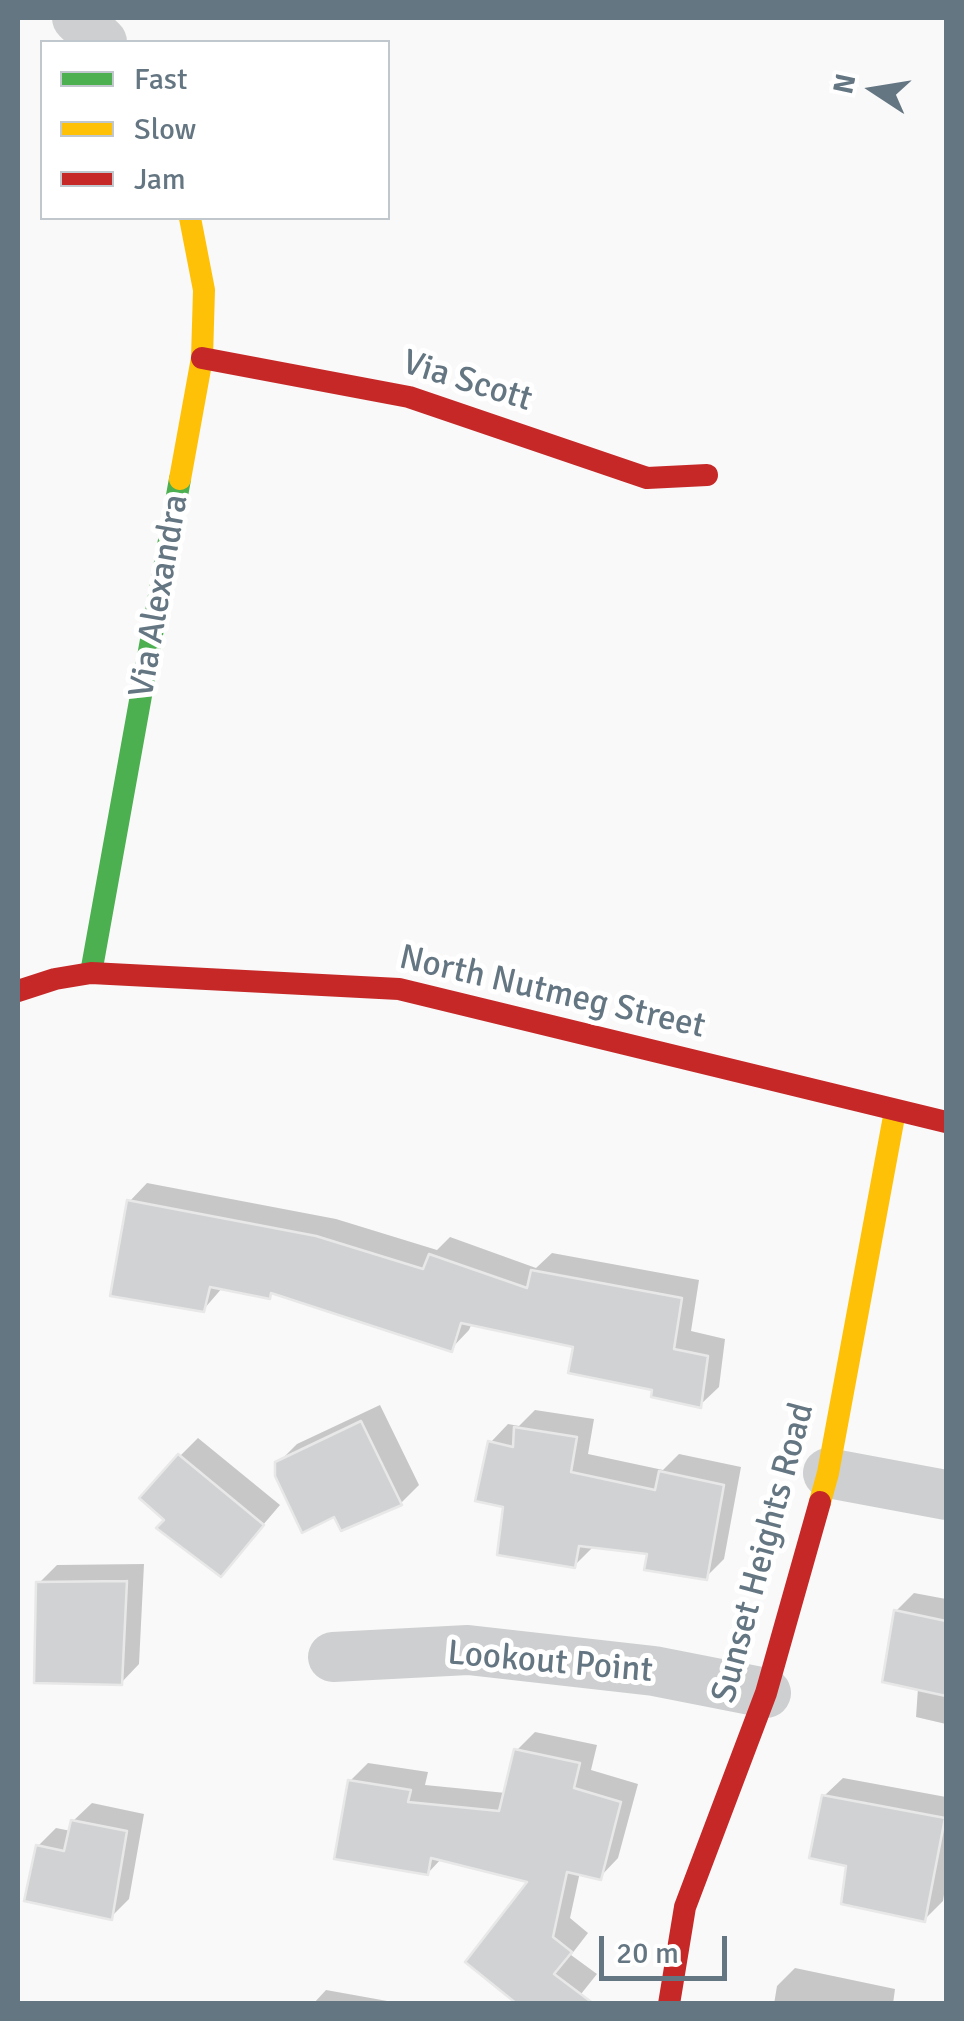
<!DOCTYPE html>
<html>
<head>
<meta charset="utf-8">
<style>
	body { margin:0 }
	#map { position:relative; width:964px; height:2021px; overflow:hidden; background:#f9f9f9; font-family:Signika,sans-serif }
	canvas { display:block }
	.frame { position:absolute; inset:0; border:20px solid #657683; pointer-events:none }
	.legend { position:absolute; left:40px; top:40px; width:350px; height:180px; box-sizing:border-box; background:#fff; border:2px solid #c1c8cd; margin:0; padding:12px 18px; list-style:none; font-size:30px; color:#657683 }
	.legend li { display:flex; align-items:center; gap:20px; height:50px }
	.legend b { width:50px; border:2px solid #c1c8cd }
	.north { position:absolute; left:824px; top:40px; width:100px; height:100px; -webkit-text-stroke:8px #fff; paint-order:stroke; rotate:282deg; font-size:28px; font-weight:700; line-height:40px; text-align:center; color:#657683 }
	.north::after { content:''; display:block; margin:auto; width:35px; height:45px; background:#657683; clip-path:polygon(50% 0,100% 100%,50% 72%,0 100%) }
	.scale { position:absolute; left:599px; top:1936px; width:128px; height:45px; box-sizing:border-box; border:5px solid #657683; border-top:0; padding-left:12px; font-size:30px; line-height:35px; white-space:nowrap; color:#657683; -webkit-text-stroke:8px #fff; paint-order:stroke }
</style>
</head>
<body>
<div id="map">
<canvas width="964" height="2021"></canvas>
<div class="frame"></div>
<ul class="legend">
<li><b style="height:12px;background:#4caf50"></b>Fast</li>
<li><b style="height:12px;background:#ffc107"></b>Slow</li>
<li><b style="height:12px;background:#c62828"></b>Jam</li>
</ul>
<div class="north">N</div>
<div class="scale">20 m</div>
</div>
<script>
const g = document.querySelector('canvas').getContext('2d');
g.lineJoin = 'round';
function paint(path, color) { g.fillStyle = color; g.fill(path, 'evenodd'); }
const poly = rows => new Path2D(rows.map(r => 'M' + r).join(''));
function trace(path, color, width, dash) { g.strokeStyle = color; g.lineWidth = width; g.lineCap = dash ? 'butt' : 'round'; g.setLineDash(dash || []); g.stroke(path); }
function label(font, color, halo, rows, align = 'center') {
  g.font = font + ' Signika,sans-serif'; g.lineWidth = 10; g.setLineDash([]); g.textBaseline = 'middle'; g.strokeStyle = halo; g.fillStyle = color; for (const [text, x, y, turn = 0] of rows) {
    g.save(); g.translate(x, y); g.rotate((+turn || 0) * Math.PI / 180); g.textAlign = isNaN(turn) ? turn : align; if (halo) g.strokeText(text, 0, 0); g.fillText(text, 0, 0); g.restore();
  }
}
paint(poly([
	[147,1183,336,1219,437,1250,450,1237,536,1268,552,1253,699,1280,691,1331,725,1339,719,1387,700,1405,655,1389,576,1345,472,1323,469,1330,451,1349,274,1291,269,1297,223,1287,204,1309,129,1202],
	[380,1405,419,1485,401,1503,335,1514,278,1463,297,1444],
	[535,1410,594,1419,588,1454,663,1470,679,1454,741,1467,724,1559,706,1577,650,1552,593,1547,574,1566,506,1505,490,1443,508,1424,519,1426],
	[198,1438,280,1505,221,1574,167,1520,180,1456],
	[144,1564,139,1664,121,1683,39,1583,57,1565],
	[914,1593,946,1599,946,1724,916,1717,918,1688,896,1611],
	[535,1732,597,1745,591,1770,638,1784,618,1858,600,1877,580,1872,570,1918,588,1933,571,1955,597,1974,573,2004,509,2004,514,1998,531,1880,442,1858,428,1873,350,1781,368,1763,428,1772,425,1785,506,1793,517,1750],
	[843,1778,946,1797,946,1882,943,1901,925,1919,848,1864,824,1796],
	[92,1803,144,1814,129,1899,111,1917,38,1846,56,1828,71,1831,73,1821],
	[795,1968,895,1989,893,2004,774,2004,777,1986],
	[326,1990,404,2004,313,2004]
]), '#0003');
const building = poly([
	[127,1200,316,1236,423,1269,429,1254,527,1288,531,1270,682,1298,674,1349,708,1356,701,1408,651,1397,652,1390,568,1373,573,1347,461,1323,452,1352,271,1293,270,1299,210,1287,204,1312,110,1296,127,1200],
	[361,1421,402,1505,341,1531,334,1517,302,1533,275,1476,275,1462,361,1421],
	[514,1427,577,1437,571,1472,655,1490,659,1471,724,1485,707,1580,644,1570,647,1554,579,1546,575,1568,497,1555,503,1507,475,1501,488,1441,513,1447,514,1427],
	[178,1454,264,1525,221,1577,156,1528,164,1520,139,1498,178,1454],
	[127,1581,122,1685,34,1683,36,1582,127,1581],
	[894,1610,946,1621,946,1696,882,1682,894,1610],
	[514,1749,580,1763,574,1788,621,1802,601,1880,567,1872,553,1937,572,1952,554,1974,594,2004,517,2004,465,1962,527,1882,431,1858,428,1875,334,1859,348,1780,411,1790,408,1802,499,1811,514,1749],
	[822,1795,945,1818,925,1922,841,1904,846,1866,809,1858,822,1795],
	[71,1820,127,1831,112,1920,24,1901,36,1845,64,1851,71,1820]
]);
paint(building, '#d0d2d3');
trace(building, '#e8e8e8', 2.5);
trace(poly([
	[77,18,102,42],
	[828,1473,946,1495],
	[333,1657,468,1650,654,1671,766,1693]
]), '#cecfd0', 50);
trace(poly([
	[91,973,180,479]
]), '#4caf50', 22);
trace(poly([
	[180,479,202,358,204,290,190,218],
	[820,1502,828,1473,895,1111]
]), '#ffc107', 22);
trace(poly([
	[202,358,409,397,647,478,707,475],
	[18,991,55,979,91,973,399,989,946,1122],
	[669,2004,685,1907,766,1693,820,1502]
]), '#c62828', 22);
label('35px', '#657683', '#fff', [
	["Via Scott",467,382,17],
	["Via Alexandra",160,596,-80],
	["North Nutmeg Street",552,993,13],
	["Sunset Heights Road",764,1553,-75],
	["Lookout Point",550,1663,5]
]);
</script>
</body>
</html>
